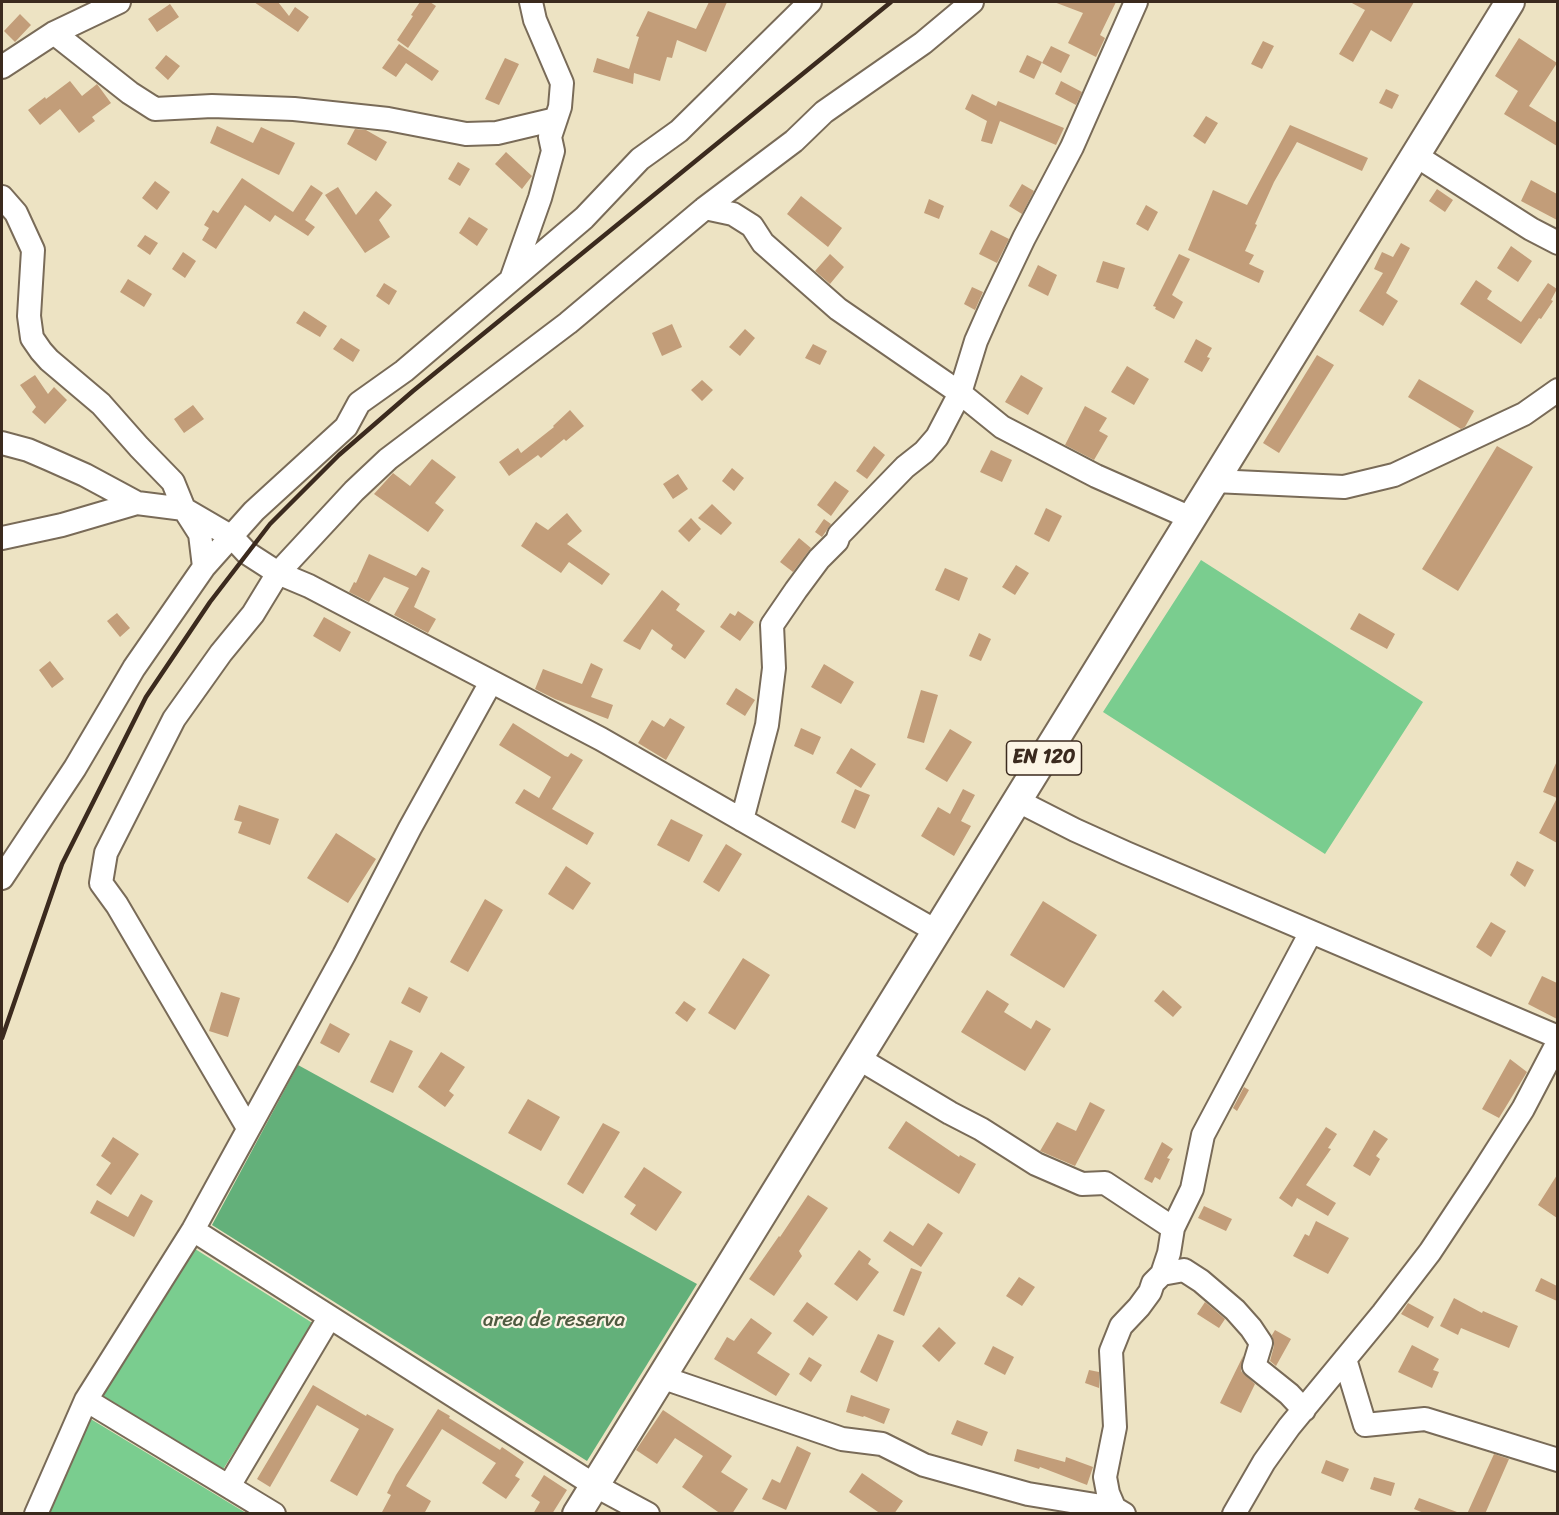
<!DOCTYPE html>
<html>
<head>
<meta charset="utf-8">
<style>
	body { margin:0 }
	#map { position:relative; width:1559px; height:1515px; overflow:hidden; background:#ede3c3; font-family:Sriracha,sans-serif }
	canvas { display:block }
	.frame { position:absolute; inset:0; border:3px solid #3b2a1e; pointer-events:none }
</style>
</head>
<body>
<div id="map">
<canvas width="1559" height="1515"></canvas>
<div class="frame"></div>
</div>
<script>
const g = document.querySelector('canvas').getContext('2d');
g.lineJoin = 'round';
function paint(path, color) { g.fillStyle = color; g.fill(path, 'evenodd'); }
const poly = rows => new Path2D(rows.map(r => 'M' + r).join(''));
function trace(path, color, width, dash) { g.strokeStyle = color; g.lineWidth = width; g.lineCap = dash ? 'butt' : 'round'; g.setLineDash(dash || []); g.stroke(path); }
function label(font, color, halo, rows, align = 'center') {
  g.font = font + ' Sriracha,sans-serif'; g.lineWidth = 4.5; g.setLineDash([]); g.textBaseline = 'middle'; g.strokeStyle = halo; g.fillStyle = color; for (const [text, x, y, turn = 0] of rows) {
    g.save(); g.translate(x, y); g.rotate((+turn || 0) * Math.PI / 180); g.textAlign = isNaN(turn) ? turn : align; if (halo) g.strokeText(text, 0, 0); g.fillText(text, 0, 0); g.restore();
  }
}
paint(poly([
	[1201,560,1423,702,1325,854,1103,712],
	[192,1247,314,1324,222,1471,100,1394],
	[89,1418,246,1513,45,1514]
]), '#7acd8f');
paint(poly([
	[298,1065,697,1284,587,1461,212,1225]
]), '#63b07a');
paint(poly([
	[254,2,278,2,289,16,295,7,309,17,298,32],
	[420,2,430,2,436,6,408,48,397,40,413,16,411,15],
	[709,2,727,2,706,52,677,40,672,58,667,57,660,81,634,73,633,84,593,72,597,58,629,69,639,37,636,36,648,11,696,29],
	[1054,2,1116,2,1100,35,1105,38,1096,57,1068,43,1083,13],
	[1350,2,1414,2,1391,42,1371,30,1353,62,1339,54,1365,10],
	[170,4,179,17,157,32,148,19],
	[20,14,31,25,15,42,4,31],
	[1519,38,1557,63,1529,106,1557,123,1557,146,1504,114,1518,91,1495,76],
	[1263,41,1274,46,1262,69,1251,64],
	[399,44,439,71,432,81,406,63,396,77,382,68],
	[1051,46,1070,55,1061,73,1042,63],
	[166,55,180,66,168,80,155,68],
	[1027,55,1042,62,1034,79,1019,72],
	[505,58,519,64,499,105,485,99],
	[70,81,82,96,97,84,111,103,92,117,95,121,79,133,60,109,40,125,28,110,45,97,46,99],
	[1061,81,1082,92,1076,105,1055,94],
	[1386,89,1399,95,1392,109,1379,103],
	[972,94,996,106,998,101,1064,128,1056,145,1000,121,992,144,981,141,987,121,965,109],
	[1206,116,1218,123,1205,144,1193,136],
	[1290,125,1368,158,1362,171,1297,142,1274,182,1255,224,1257,225,1245,251,1254,255,1249,264,1264,271,1259,283,1188,250,1213,190,1247,205],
	[217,126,253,143,261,127,295,143,279,175,210,143],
	[355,129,366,130,387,142,376,161,347,144],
	[506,152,532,176,522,189,495,164],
	[458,162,470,169,460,186,448,179],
	[242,178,293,212,311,185,323,193,305,220,315,227,308,236,275,215,270,222,245,205,216,249,202,240,209,228,204,225,213,210,218,213],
	[1531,180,1557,194,1557,220,1521,201],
	[155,181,170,192,157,210,142,198],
	[1022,184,1034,191,1022,214,1009,206],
	[338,187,356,215,376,191,392,205,379,220,390,237,365,253,325,195],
	[1437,189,1453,200,1445,212,1429,201],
	[801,196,842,228,828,247,787,214],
	[929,199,944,206,939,219,924,213],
	[1146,205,1158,212,1148,231,1136,224],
	[469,217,488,229,477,246,459,233],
	[991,230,1009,239,997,263,979,254],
	[145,235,158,243,150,255,137,246],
	[1401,243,1410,248,1386,293,1398,301,1383,326,1359,311,1383,273,1374,269,1382,252,1393,257],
	[1511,246,1532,261,1518,282,1497,268],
	[183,252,196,261,185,278,172,269],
	[830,254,844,267,830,284,815,271],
	[1179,254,1190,259,1172,295,1183,302,1174,319,1155,309,1156,307,1153,306],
	[1103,261,1125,268,1118,289,1096,282],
	[1038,265,1057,275,1048,296,1028,286],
	[128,279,152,294,144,307,120,292],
	[1476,280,1492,291,1487,299,1521,322,1548,283,1557,289,1551,300,1553,301,1541,319,1539,318,1521,344,1460,304],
	[384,283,397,291,389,305,376,296],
	[972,287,983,292,975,310,964,304],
	[304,311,327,326,320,337,296,323],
	[672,324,682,347,662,356,652,333],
	[745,329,755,338,740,356,729,347],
	[341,338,360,350,353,362,333,349],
	[1196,339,1212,348,1207,357,1210,358,1202,372,1184,362],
	[813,344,827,351,820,365,805,358],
	[1317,355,1334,365,1279,453,1263,443],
	[1127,366,1149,379,1134,405,1111,392],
	[35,375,48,394,54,387,67,400,45,424,32,412,36,407,20,385],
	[1021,375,1043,388,1028,415,1005,402],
	[1419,379,1474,411,1465,427,1461,429,1408,397],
	[702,380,713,390,702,401,691,390],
	[193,405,204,419,184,433,174,419],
	[1085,406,1107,418,1099,431,1108,436,1094,460,1065,445],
	[570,410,584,426,566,441,564,439,541,458,538,455,509,476,499,462,518,448,521,453,554,427,553,426],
	[874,446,885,455,867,479,856,471],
	[1497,446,1533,467,1458,591,1422,569],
	[991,450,1012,460,1002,482,980,472],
	[432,459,456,477,435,503,444,510,428,532,374,494,393,473,410,486],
	[732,468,744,478,734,491,722,481],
	[678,474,688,489,673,499,663,484],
	[835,481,849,491,831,516,817,505],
	[712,504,732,523,721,535,698,518],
	[1046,508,1062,516,1049,542,1034,534],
	[567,513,582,531,567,544,610,574,602,585,569,562,561,573,521,546,536,522,548,530],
	[691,518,701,529,689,542,678,531],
	[824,519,831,524,822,537,815,532],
	[799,538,811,548,793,572,780,562],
	[369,554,416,576,422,567,430,571,414,607,436,619,428,633,394,615,409,588,384,577,369,602,349,592,354,582,356,583],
	[1016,565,1029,573,1015,595,1002,587],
	[945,568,968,578,959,601,935,590],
	[662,590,680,604,676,610,705,631,685,659,671,649,673,645,652,629,640,650,623,641],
	[738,611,754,622,740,641,720,627,730,613,735,616],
	[117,613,130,628,120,637,107,621],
	[1359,613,1395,634,1387,649,1350,629],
	[324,617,351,632,340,652,313,636],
	[979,633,991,639,981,661,969,656],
	[50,661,64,679,52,688,39,670],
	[591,663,603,669,591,697,613,705,608,719,555,699,535,689,543,669,582,684],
	[824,664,854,682,841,704,811,687],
	[736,688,755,700,745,716,726,704],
	[921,690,938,695,924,743,907,738],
	[670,718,685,727,666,760,638,743,652,720,664,727],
	[513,723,565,756,568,757,571,753,583,760,552,809,594,833,587,845,515,803,524,789,539,798,551,777,499,745],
	[801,728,821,737,813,755,794,746],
	[950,729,972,742,947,782,925,769],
	[851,748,876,764,861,788,836,773],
	[1557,761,1557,843,1539,833,1557,798,1543,792],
	[855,789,870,795,855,829,841,822],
	[963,789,975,795,961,821,971,826,954,856,921,836,938,807,950,814],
	[239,805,279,819,270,845,238,833,242,822,234,820],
	[671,819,703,835,689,862,657,845],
	[336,833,376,859,348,903,307,878],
	[726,844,742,854,719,892,703,882],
	[1517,861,1534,870,1525,887,1510,875],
	[566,866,591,883,573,910,548,894],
	[485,899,503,910,468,972,450,962],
	[1043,901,1097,935,1064,988,1010,955],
	[1491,922,1506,931,1491,957,1476,947],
	[743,958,770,975,735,1030,708,1013],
	[1542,976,1557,983,1557,1019,1528,1004],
	[409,987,428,997,420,1013,401,1003],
	[987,990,1009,1004,1004,1012,1031,1029,1036,1020,1051,1029,1025,1071,961,1032],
	[1163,990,1182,1007,1173,1017,1154,1001],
	[221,992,240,998,228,1037,209,1031],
	[684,1001,696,1009,687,1022,675,1013],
	[330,1023,350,1034,339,1053,320,1043],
	[390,1040,413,1051,393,1093,370,1082],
	[441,1052,465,1067,449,1091,454,1095,445,1107,418,1087],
	[1510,1059,1527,1072,1499,1118,1482,1109],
	[1244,1087,1249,1090,1237,1111,1233,1108],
	[528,1099,560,1117,541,1151,508,1133],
	[1090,1102,1105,1110,1075,1166,1040,1151,1057,1122,1076,1131],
	[906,1121,959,1157,960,1155,976,1164,959,1194,888,1148],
	[603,1123,620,1132,583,1194,567,1184],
	[1326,1127,1337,1134,1328,1148,1331,1149,1306,1185,1336,1203,1328,1216,1297,1198,1292,1207,1279,1198],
	[1374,1130,1388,1139,1376,1156,1380,1159,1370,1176,1353,1166],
	[113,1137,139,1154,111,1195,96,1185,111,1163,101,1156],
	[1162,1142,1173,1149,1167,1158,1170,1159,1160,1180,1155,1177,1152,1183,1144,1179],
	[644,1167,682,1192,656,1231,630,1214,636,1205,624,1197],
	[1557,1175,1557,1218,1538,1205],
	[141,1194,153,1201,134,1237,90,1213,97,1200,128,1217],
	[808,1195,828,1208,799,1251,802,1256,774,1296,749,1279,779,1236,780,1237],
	[1204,1206,1232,1219,1226,1231,1198,1218],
	[1316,1221,1349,1238,1328,1274,1293,1256,1305,1234,1309,1236],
	[928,1223,943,1233,921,1267,883,1241,890,1231,913,1246],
	[859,1250,871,1259,868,1264,879,1272,857,1301,834,1284],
	[911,1268,922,1272,904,1316,893,1311],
	[1019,1277,1035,1287,1022,1306,1006,1296],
	[1541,1278,1557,1286,1557,1301,1535,1291],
	[1454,1298,1482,1313,1483,1311,1518,1326,1509,1348,1461,1328,1458,1335,1440,1326],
	[807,1302,828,1317,813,1336,793,1321],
	[1205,1302,1225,1319,1219,1328,1197,1314],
	[1408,1303,1434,1317,1428,1328,1401,1314],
	[751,1318,772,1333,757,1353,790,1374,776,1396,714,1359,727,1337,734,1341],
	[939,1327,956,1343,939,1362,922,1346],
	[1275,1330,1291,1339,1276,1366,1270,1361,1274,1346,1272,1335],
	[878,1334,894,1341,877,1382,860,1372],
	[1412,1345,1439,1359,1433,1370,1439,1372,1432,1388,1398,1372],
	[993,1346,1014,1357,1005,1375,984,1364],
	[1243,1356,1241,1371,1255,1384,1241,1413,1220,1403],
	[809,1357,822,1365,811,1382,799,1374],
	[1089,1370,1099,1372,1099,1388,1085,1383],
	[313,1385,366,1416,367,1414,394,1429,357,1496,330,1481,359,1429,317,1405,270,1487,257,1479],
	[851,1395,890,1409,884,1424,864,1416,863,1417,846,1412],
	[438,1409,450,1416,449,1418,500,1450,502,1447,524,1462,515,1476,520,1479,506,1499,482,1483,496,1463,442,1429,406,1486,431,1501,424,1514,381,1514,391,1495,387,1493,396,1475],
	[663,1410,732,1456,721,1472,748,1489,732,1514,721,1514,682,1487,703,1456,675,1438,657,1464,636,1450],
	[957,1420,988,1432,982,1446,951,1434],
	[797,1446,811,1453,786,1510,762,1499,772,1479,780,1483],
	[1017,1449,1065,1462,1066,1457,1093,1467,1087,1485,1040,1467,1039,1469,1014,1461],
	[1494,1454,1509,1459,1485,1514,1467,1514],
	[1326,1460,1349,1469,1343,1482,1321,1473],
	[862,1473,903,1501,894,1514,881,1514,849,1492],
	[544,1475,567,1490,552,1514,533,1514,540,1502,531,1496],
	[1374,1477,1395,1483,1391,1496,1370,1489],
	[1419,1498,1457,1512,1457,1514,1426,1514,1414,1509]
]), '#c29d79');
const minor = poly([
	[54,33,130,93,155,109,212,106,294,109,388,119,466,134,497,133,556,119],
	[2,67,54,33,119,2],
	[1415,155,1531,229,1558,243],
	[2,197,16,213,33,250,29,316,32,338,41,351,49,360,101,404,139,447,173,482,184,509,200,534,204,567],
	[705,208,733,214,752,226,763,243,838,309,960,393,1002,427,1096,476,1191,518],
	[512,277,540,198,553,151,550,137,560,107,562,83,535,20,531,2],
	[2,443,28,450,49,459,85,475,137,503,184,509,232,537,247,553,278,573,309,586,601,739,936,931],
	[1214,481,1344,487,1394,475,1524,414,1558,390],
	[2,538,62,525,137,503],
	[1018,801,1075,830,1126,853,1558,1037],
	[742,820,767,725,774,668,772,625,796,590,819,559,837,541,839,535,905,467,924,452,937,437,960,393,976,341,992,305,1024,238,1072,147,1136,2],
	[2,878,75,768,134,668,204,567,254,511,346,427,359,403,404,371,584,218,640,159,679,131,810,2],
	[858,1058,950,1113,981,1129,1036,1164,1082,1184,1105,1183,1173,1228],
	[248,1128,117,905,101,883,106,853,174,719,221,653,253,614,278,573,354,491,388,459,568,323,705,208,794,141,824,112,923,43,972,2],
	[193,1230,594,1485,648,1514],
	[1162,1274,1184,1270,1201,1281,1235,1310,1251,1328,1261,1343,1254,1366,1289,1394,1304,1410],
	[1345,1359,1365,1425,1425,1419,1558,1460],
	[661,1377,842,1439,882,1444,924,1465,1028,1494,1114,1508,1124,1514],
	[86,1400,274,1514],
	[229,1486,329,1318],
	[36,1514,86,1400,193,1230,344,955,410,828,491,682],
	[1117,1514,1108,1493,1105,1477,1115,1427,1111,1351,1121,1326,1139,1307,1150,1292,1153,1283,1162,1274,1169,1253,1173,1228,1192,1189,1203,1135,1311,932],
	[1234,1514,1264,1462,1289,1427,1383,1313,1430,1252,1479,1178,1523,1109,1558,1042]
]);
const major = poly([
	[577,1514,1510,2]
]);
trace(minor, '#796b58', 26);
trace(major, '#796b58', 32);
trace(minor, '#fff', 22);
trace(major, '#fff', 28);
trace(poly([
	[2,1038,62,864,146,697,210,602,270,524,339,455,413,391,891,2]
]), '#3b2a1e', 4.5);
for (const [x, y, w] of [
	[1044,758,75]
]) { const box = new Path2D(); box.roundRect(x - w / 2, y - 17, w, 34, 4.5); g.fillStyle = '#fcf5e5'; g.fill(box); trace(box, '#3b2a1e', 1.5); }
label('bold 20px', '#3b2a1e', null, [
	["EN 120",1044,758]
]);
label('21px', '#4e5b40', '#fcf5e5', [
	["area de reserva",554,1321]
]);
</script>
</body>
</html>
